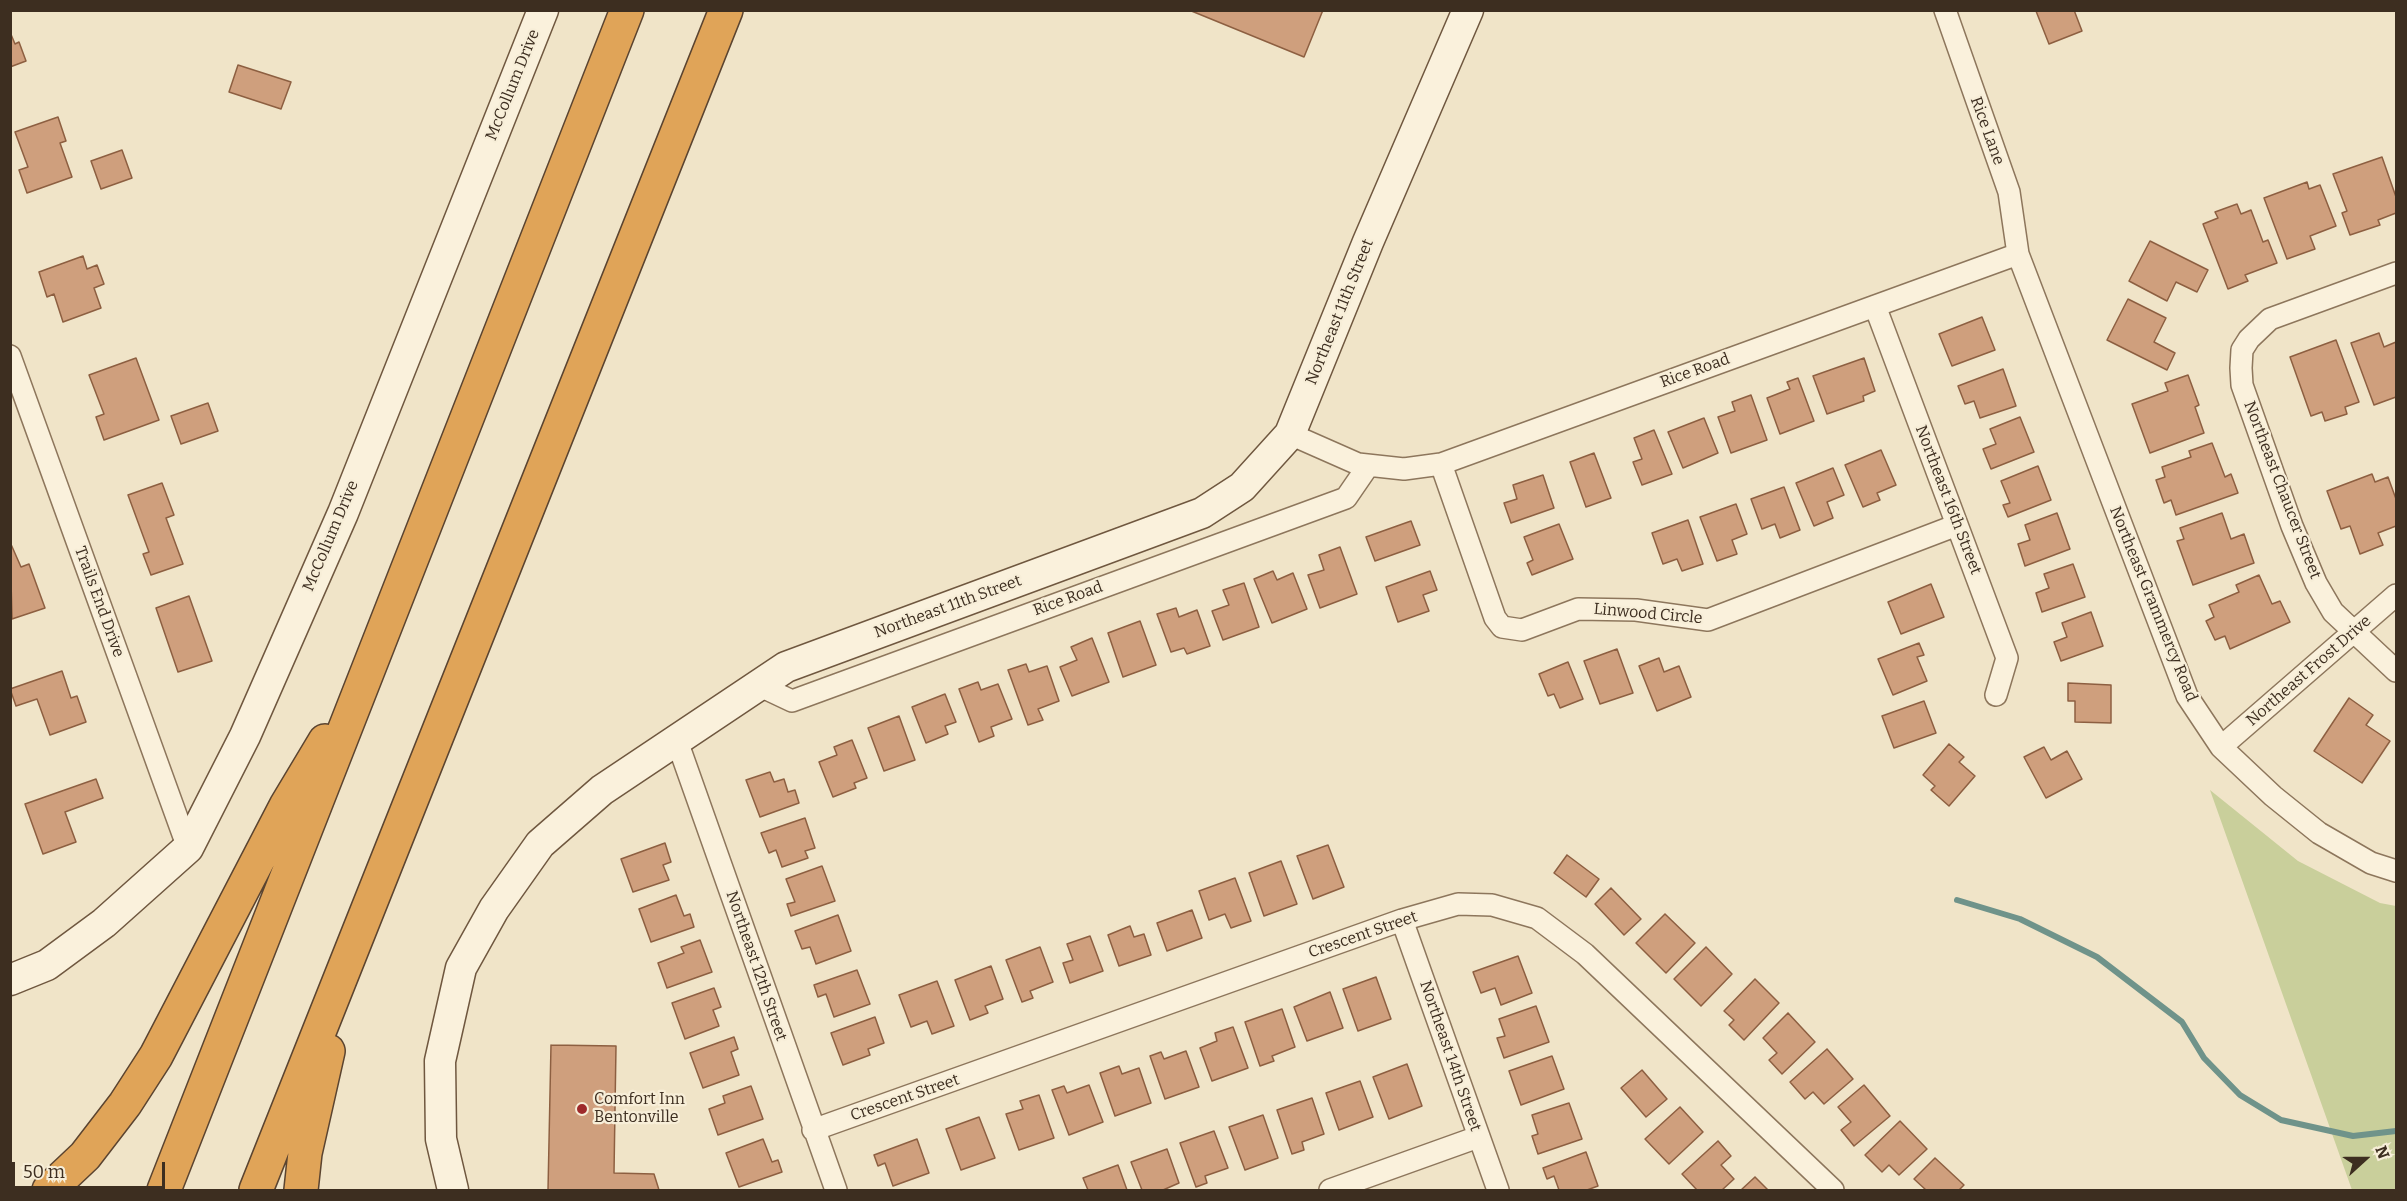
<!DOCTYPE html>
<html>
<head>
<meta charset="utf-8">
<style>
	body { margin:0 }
	#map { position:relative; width:2407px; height:1201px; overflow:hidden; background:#f0e4c8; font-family:Bitter,serif }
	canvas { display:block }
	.frame { position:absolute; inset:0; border:12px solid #3d2e20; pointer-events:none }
	.north { position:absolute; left:2335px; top:1129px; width:60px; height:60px; -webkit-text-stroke:4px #f7eed8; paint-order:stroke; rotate:69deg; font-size:16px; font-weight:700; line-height:24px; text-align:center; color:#3d2e20 }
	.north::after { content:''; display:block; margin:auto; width:21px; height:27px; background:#3d2e20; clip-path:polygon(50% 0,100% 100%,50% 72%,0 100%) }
	.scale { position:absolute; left:12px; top:1162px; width:153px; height:27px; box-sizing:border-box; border:3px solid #3d2e20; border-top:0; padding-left:8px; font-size:18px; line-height:21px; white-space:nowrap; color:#3d2e20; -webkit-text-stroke:4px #f7eed8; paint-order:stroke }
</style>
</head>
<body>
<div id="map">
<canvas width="2407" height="1201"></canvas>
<div class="frame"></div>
<div class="north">N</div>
<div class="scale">50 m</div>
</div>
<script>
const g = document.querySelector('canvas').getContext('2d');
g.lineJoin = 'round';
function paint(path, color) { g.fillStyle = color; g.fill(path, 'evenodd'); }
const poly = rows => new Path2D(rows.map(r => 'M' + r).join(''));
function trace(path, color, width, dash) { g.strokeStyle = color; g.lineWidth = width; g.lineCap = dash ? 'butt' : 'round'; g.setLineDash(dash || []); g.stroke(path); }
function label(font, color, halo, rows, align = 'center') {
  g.font = font + ' Bitter,serif'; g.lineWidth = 4.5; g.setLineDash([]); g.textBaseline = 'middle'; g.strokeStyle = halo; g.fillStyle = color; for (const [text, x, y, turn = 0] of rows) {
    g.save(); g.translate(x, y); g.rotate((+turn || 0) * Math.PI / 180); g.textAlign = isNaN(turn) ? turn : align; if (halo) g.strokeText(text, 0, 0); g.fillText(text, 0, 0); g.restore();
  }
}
paint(poly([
	[2210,790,2298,861,2380,903,2396,906,2396,1190,2352,1190]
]), '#c9cf9b');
trace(poly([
	[1957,900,2020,919,2097,957,2182,1022,2204,1058,2240,1095,2281,1120,2353,1136,2396,1131]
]), '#6f938a', 6);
const building = poly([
	[1189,10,1323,10,1304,57,1189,10],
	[2074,10,2082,31,2049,44,2036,11,2074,10],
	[10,32,15,44,19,42,26,61,10,67,10,32],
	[238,65,291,82,281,109,229,92,238,65],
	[58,117,66,141,60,143,72,177,27,193,19,170,28,167,15,132,58,117],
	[122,150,132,178,101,189,91,161,122,150],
	[2382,157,2396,197,2396,213,2378,220,2380,225,2350,235,2342,213,2347,211,2333,174,2382,157],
	[2307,182,2309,189,2320,185,2336,226,2310,236,2315,249,2287,259,2264,198,2307,182],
	[2237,204,2241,214,2251,210,2263,242,2268,240,2277,263,2245,275,2248,281,2228,289,2203,224,2218,218,2215,212,2237,204],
	[2150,241,2208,270,2197,292,2176,282,2167,301,2129,281,2150,241],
	[83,256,87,269,97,265,104,284,94,288,101,308,63,322,54,294,47,297,39,272,83,256],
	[2128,299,2166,318,2154,342,2175,353,2167,370,2107,340,2128,299],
	[1982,317,1995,350,1952,366,1939,334,1982,317],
	[2379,333,2384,347,2396,342,2396,397,2374,405,2351,343,2379,333],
	[2336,340,2359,402,2345,407,2347,414,2325,421,2322,412,2311,416,2290,357,2336,340],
	[136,358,159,420,104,440,96,417,104,414,89,375,136,358],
	[1864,358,1875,391,1863,396,1864,401,1827,414,1813,376,1864,358],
	[2003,369,2016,406,1980,418,1974,401,1965,404,1958,386,2003,369],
	[2188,375,2199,405,2195,407,2204,433,2150,453,2132,404,2168,391,2165,383,2188,375],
	[1798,378,1814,421,1780,434,1767,398,1790,389,1787,382,1798,378],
	[1751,395,1767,440,1731,453,1718,417,1735,411,1732,402,1751,395],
	[208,403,218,431,181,444,171,416,208,403],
	[2020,417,2034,452,1991,469,1983,449,1996,444,1990,429,2020,417],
	[1704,418,1718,453,1683,468,1668,432,1704,418],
	[1654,430,1672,474,1642,485,1633,462,1642,459,1634,438,1654,430],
	[2212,443,2225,477,2231,474,2238,493,2176,515,2171,500,2164,503,2156,480,2165,477,2162,467,2191,457,2189,451,2212,443],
	[1881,450,1896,485,1877,493,1880,500,1863,507,1845,465,1881,450],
	[1594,453,1611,498,1586,507,1570,462,1594,453],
	[2038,466,2051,500,2008,517,2003,505,2010,503,2001,481,2038,466],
	[1833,468,1844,495,1827,502,1833,518,1814,526,1796,483,1833,468],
	[2372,474,2375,482,2388,477,2396,499,2396,526,2378,533,2383,545,2360,554,2350,526,2341,529,2327,491,2372,474],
	[1543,475,1554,508,1511,523,1504,503,1517,499,1513,485,1543,475],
	[162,483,174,515,166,518,183,564,151,575,143,554,149,552,128,495,162,483],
	[1784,487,1800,530,1780,538,1775,524,1762,529,1751,499,1784,487],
	[1736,504,1747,534,1732,540,1737,554,1717,561,1700,517,1736,504],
	[2057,513,2070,549,2025,566,2018,544,2030,540,2025,525,2057,513],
	[2222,513,2231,539,2244,534,2254,563,2193,585,2177,541,2184,539,2180,528,2222,513],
	[1688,520,1703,564,1682,571,1677,559,1663,564,1652,533,1688,520],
	[1411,521,1420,545,1375,561,1366,537,1411,521],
	[1559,524,1573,559,1532,575,1527,563,1533,560,1524,537,1559,524],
	[10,542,21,567,29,564,45,608,12,619,10,542],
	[1340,547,1357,594,1320,608,1308,575,1324,570,1319,555,1340,547],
	[2073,564,2085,597,2042,612,2036,593,2049,588,2044,574,2073,564],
	[1273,571,1277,580,1293,573,1307,609,1272,623,1254,579,1273,571],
	[1430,571,1437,590,1423,595,1429,611,1398,622,1386,587,1430,571],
	[2259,575,2272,604,2280,601,2290,622,2230,649,2225,636,2215,640,2206,621,2214,617,2209,605,2239,592,2236,585,2259,575],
	[1244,583,1259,627,1223,640,1212,611,1229,605,1223,590,1244,583],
	[1931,584,1944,617,1901,634,1888,602,1931,584],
	[189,596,212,661,178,672,156,608,189,596],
	[1176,608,1179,617,1197,610,1210,646,1187,654,1184,648,1171,652,1157,614,1176,608],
	[2091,612,2103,646,2061,661,2054,642,2067,637,2062,623,2091,612],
	[1140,621,1156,665,1123,677,1108,633,1140,621],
	[1092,638,1109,682,1072,696,1060,667,1077,660,1071,647,1092,638],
	[1919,643,1924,655,1917,657,1927,681,1893,695,1878,659,1919,643],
	[1617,649,1633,693,1600,704,1584,661,1617,649],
	[1659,658,1664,672,1679,666,1691,697,1657,711,1639,666,1659,658],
	[1568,662,1583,699,1560,708,1554,694,1548,696,1539,674,1568,662],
	[1026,664,1029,672,1047,666,1059,701,1038,709,1043,720,1028,725,1008,670,1026,664],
	[62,671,71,698,77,696,86,722,50,735,37,699,16,706,10,689,62,671],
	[978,682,981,690,998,684,1012,719,991,727,994,736,979,742,959,689,978,682],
	[2068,683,2111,685,2111,723,2075,722,2075,701,2068,701,2068,683],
	[945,694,956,722,945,726,948,734,926,743,912,707,945,694],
	[2349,698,2373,715,2366,725,2390,741,2362,783,2314,751,2349,698],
	[1924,701,1936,733,1894,748,1882,716,1924,701],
	[899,716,915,760,884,771,868,728,899,716],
	[852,740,867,778,854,783,856,788,833,797,819,762,837,755,834,747,852,740],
	[1949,744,1964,757,1959,762,1975,776,1949,806,1931,790,1935,786,1923,775,1949,744],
	[2044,747,2051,760,2067,751,2082,779,2046,798,2024,757,2044,747],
	[770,772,774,782,784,779,788,792,795,790,799,803,760,817,746,780,770,772],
	[96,779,103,798,65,812,76,842,43,854,25,804,96,779],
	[805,818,815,848,805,851,808,858,782,867,776,850,769,853,761,833,805,818],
	[665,843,671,862,663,865,669,880,633,892,621,859,665,843],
	[1328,845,1344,887,1313,899,1297,856,1328,845],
	[1567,855,1599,879,1586,897,1554,873,1567,855],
	[1281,861,1297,904,1264,916,1249,873,1281,861],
	[822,866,835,901,791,916,787,904,795,902,786,879,822,866],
	[1235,878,1251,921,1231,928,1225,914,1209,920,1199,891,1235,878],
	[1611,888,1641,919,1624,935,1595,904,1611,888],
	[676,895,684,916,690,914,694,927,651,942,639,909,676,895],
	[1192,910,1202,938,1167,951,1157,923,1192,910],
	[1665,914,1695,943,1666,973,1636,943,1665,914],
	[838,915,851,951,816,964,810,947,802,949,795,931,838,915],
	[1130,926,1134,937,1144,934,1151,955,1119,966,1108,935,1130,926],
	[1090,936,1103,971,1070,983,1063,963,1073,960,1067,944,1090,936],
	[700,940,712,972,667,988,658,963,684,953,681,947,700,940],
	[1040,947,1053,982,1030,991,1033,998,1022,1002,1006,960,1040,947],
	[1706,947,1732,974,1701,1006,1674,979,1706,947],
	[1518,956,1532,993,1501,1005,1495,988,1481,993,1473,972,1518,956],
	[991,966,1003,999,985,1006,988,1013,970,1020,955,980,991,966],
	[857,970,870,1004,834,1017,826,994,818,997,814,985,857,970],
	[1376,977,1391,1019,1358,1031,1343,989,1376,977],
	[1755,979,1779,1003,1744,1040,1729,1025,1734,1020,1724,1011,1755,979],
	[937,981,954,1026,932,1034,927,1021,911,1027,899,995,937,981],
	[714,988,721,1007,713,1010,719,1026,685,1039,672,1003,714,988],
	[1330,992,1343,1028,1307,1041,1294,1007,1330,992],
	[1536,1006,1549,1042,1504,1058,1497,1038,1505,1036,1499,1019,1536,1006],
	[1282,1009,1295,1047,1272,1056,1274,1061,1260,1066,1245,1022,1282,1009],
	[1788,1013,1815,1042,1782,1074,1769,1060,1777,1053,1763,1038,1788,1013],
	[875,1017,884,1043,868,1049,870,1055,843,1065,831,1033,875,1017],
	[1233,1027,1248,1068,1212,1081,1200,1048,1217,1041,1215,1033,1233,1027],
	[734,1037,738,1049,731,1052,739,1075,703,1088,690,1053,734,1037],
	[551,1045,616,1046,614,1173,654,1174,659,1190,548,1190,551,1045],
	[1827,1049,1853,1079,1824,1104,1813,1092,1805,1099,1790,1082,1827,1049],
	[1186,1051,1199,1087,1165,1099,1150,1056,1161,1052,1164,1059,1186,1051],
	[1552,1056,1564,1089,1521,1105,1509,1071,1552,1056],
	[1407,1064,1422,1106,1389,1119,1373,1077,1407,1064],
	[1119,1066,1122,1074,1139,1068,1151,1103,1115,1116,1100,1073,1119,1066],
	[1642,1070,1667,1099,1646,1117,1621,1088,1642,1070],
	[1360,1081,1373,1117,1339,1130,1326,1093,1360,1081],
	[1089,1085,1103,1122,1069,1135,1052,1090,1064,1086,1067,1093,1089,1085],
	[1864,1085,1890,1116,1854,1146,1841,1130,1851,1122,1838,1107,1864,1085],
	[751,1086,763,1119,718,1135,709,1109,725,1103,723,1096,751,1086],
	[1039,1095,1054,1138,1019,1150,1006,1114,1023,1109,1020,1101,1039,1095],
	[1312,1098,1324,1134,1302,1142,1304,1150,1292,1154,1277,1110,1312,1098],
	[1569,1103,1582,1139,1538,1154,1532,1136,1538,1134,1532,1115,1569,1103],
	[1680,1107,1703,1132,1669,1164,1645,1139,1680,1107],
	[1263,1115,1278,1158,1245,1170,1229,1127,1263,1115],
	[979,1117,995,1158,961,1170,946,1129,979,1117],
	[1900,1121,1927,1149,1899,1175,1889,1165,1882,1172,1865,1155,1900,1121],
	[1214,1131,1228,1168,1205,1176,1207,1183,1196,1187,1180,1143,1214,1131],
	[763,1139,772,1162,778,1160,782,1172,739,1187,726,1153,763,1139],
	[917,1139,929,1173,893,1186,885,1163,878,1166,874,1155,917,1139],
	[1718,1141,1731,1156,1721,1165,1734,1179,1722,1190,1697,1190,1682,1174,1718,1141],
	[1167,1149,1179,1183,1163,1190,1142,1190,1131,1162,1167,1149],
	[1586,1152,1598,1186,1587,1190,1559,1190,1554,1176,1547,1179,1543,1168,1586,1152],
	[1935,1158,1964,1185,1959,1190,1926,1190,1914,1179,1935,1158],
	[1118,1165,1127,1190,1088,1190,1083,1178,1118,1165],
	[1755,1177,1768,1190,1741,1190,1755,1177]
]);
paint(building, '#cf9f7d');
trace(building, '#8d5f41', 1.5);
const street = poly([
	[1945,10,2009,192,2018,254,2187,696,2221,747,2273,796,2319,833,2371,863,2396,871],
	[2396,273,2270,319,2249,339,2242,350,2241,368,2242,385,2292,526,2316,583,2333,612,2396,671],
	[1875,306,2007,658,1996,695],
	[10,356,188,848],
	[1290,434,1358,464,1404,469,1441,464,2018,254],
	[1441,464,1495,618,1502,627,1522,630,1578,609,1636,610,1708,620,1957,525],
	[756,684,792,701,1346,498,1368,466],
	[677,741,836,1190],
	[2221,747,2396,595],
	[1402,920,1498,1190],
	[813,1130,1402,920,1458,904,1492,905,1537,918,1585,954,1833,1190],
	[1330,1190,1478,1137]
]);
const secondary = poly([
	[10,980,47,965,104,923,188,848,245,736,343,513,543,10],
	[453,1190,441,1139,440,1061,461,968,494,909,540,844,602,790,786,667,1202,513,1242,487,1290,434,1368,242,1468,10]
]);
const highway = poly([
	[49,1190,85,1156,125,1104,156,1056,286,806,325,741],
	[164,1190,627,10],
	[256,1190,726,10],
	[301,1190,305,1153,328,1051]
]);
trace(street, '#8d765c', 24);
trace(secondary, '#6f573f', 33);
trace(highway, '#5b4430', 36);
trace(street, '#faf1dc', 21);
trace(secondary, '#faf1dc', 30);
trace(highway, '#e0a458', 33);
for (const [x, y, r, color] of [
	[582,1109,6,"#9e2a2b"]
]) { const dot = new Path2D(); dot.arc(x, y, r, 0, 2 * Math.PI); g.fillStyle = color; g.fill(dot); trace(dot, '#f7eed8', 2); }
label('16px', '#3d2e20', '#f7eed8', [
	["McCollum Drive",513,85,-68],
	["Rice Lane",1987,131,70],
	["Northeast 11th Street",1340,312,-68],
	["Rice Road",1695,371,-20],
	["Northeast Chaucer Street",2282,490,69],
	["Northeast 16th Street",1948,500,69],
	["McCollum Drive",331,536,-67],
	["Rice Road",1068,599,-20],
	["Trails End Drive",99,602,70],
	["Northeast Grammercy Road",2153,604,68],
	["Northeast 11th Street",948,607,-20],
	["Linwood Circle",1648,614,5],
	["Northeast Frost Drive",2309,671,-41],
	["Crescent Street",1363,935,-19],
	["Northeast 12th Street",756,966,71],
	["Northeast 14th Street",1450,1056,71],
	["Crescent Street",905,1098,-19]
]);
label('16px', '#3d2e20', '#f7eed8', [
	["Comfort Inn",594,1100],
	["Bentonville",594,1118]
], 'left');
</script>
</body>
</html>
